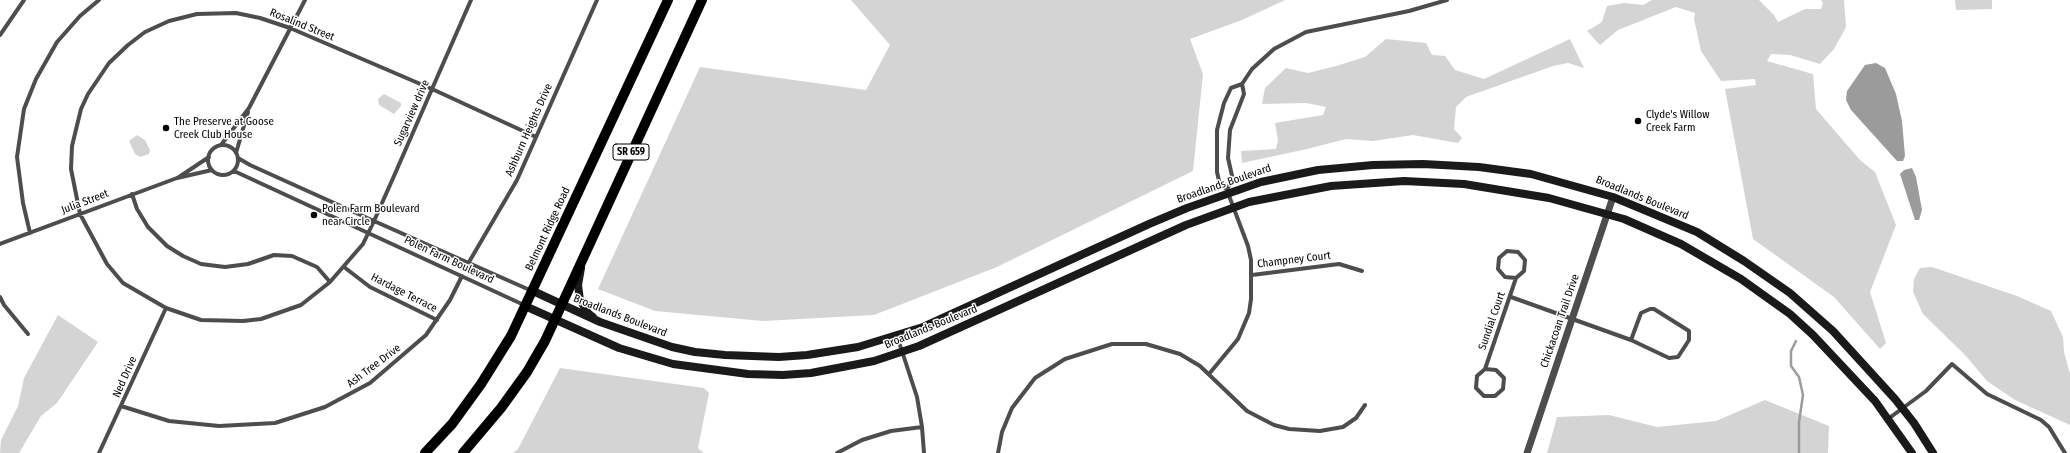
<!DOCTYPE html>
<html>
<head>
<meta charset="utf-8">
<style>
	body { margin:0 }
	canvas { display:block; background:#fff }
</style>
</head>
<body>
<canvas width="2070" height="453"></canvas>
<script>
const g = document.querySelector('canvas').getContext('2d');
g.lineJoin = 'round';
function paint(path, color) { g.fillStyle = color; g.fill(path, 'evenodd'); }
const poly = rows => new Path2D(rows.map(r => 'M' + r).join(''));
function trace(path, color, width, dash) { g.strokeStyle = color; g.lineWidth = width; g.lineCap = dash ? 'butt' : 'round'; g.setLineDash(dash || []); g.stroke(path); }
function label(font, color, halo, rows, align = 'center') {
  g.font = font + ' "Fira Sans Condensed",sans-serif'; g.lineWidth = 3; g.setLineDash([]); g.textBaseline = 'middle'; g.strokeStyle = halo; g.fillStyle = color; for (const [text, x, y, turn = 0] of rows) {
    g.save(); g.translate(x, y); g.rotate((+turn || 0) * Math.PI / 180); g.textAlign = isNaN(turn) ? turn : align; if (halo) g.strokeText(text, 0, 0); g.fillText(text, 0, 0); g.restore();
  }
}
paint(poly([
	[851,0,1285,0,1242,20,1190,39,1203,74,1193,171,997,267,874,315,763,321,655,311,598,289,700,67,866,90,890,45],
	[1652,0,1759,0,1774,15,1778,22,1805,9,1821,9,1823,3,1821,0,1844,0,1846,27,1834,49,1820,64,1790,55,1771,54,1767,61,1813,74,1816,109,1860,160,1875,172,1896,225,1870,292,1886,343,1880,349,1834,297,1753,239,1725,89,1756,85,1755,79,1721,81,1701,51,1694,19,1695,13,1676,7,1618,30,1600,45,1587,31,1602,22,1607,6,1624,3,1643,5],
	[1955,0,1992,0,1992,9,1956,10],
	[1386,39,1426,43,1432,55,1445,56,1455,70,1484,79,1570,39,1584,68,1568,63,1553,66,1466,97,1456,107,1454,129,1462,138,1458,143,1413,135,1373,141,1346,139,1307,149,1242,163,1241,151,1276,149,1278,140,1275,123,1323,115,1326,107,1306,103,1262,104,1265,88,1286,68,1308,73,1336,66,1365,57],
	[384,94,401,103,401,106,394,114,379,105,378,99],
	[137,135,145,140,150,150,149,154,140,157,135,154,129,141],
	[1932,267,2017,296,2051,311,2063,337,2064,352,2070,374,2070,425,2015,400,1987,381,1966,356,1923,314,1913,292,1914,279,1920,268],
	[58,315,98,342,57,403,41,416,19,453,0,453,1,440,18,406,24,378],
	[560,368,704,388,709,393,698,448,704,453,513,453,518,449],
	[1765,400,1829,426,1828,453,1547,453,1557,417,1609,415,1657,427,1716,421]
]), '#d4d4d4');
paint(poly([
	[1876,63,1885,68,1896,94,1902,121,1905,156,1903,161,1897,161,1851,110,1846,100,1847,91,1865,65],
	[1912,168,1916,177,1922,210,1919,220,1915,220,1900,174,1904,170]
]), '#9b9b9b');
trace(poly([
	[1796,341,1791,351,1791,366,1799,377,1803,395,1799,422,1799,453]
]), '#9b9b9b', 2.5);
trace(poly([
	[471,0,432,89,394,176,374,221,363,244,330,282,301,305,261,319,243,321,201,320,166,308,123,283,107,264,80,214,71,169,72,146,81,109,88,94,109,63,128,45,145,32,169,21,197,14,236,13,260,18,290,28,432,89,536,137],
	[0,35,24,0],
	[1242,84,1244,94,1230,130,1228,158,1233,180,1227,189,1220,185,1217,172,1217,130,1224,103,1231,88,1242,84],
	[1242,84,1252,69,1274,49,1306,32,1409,11,1447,0],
	[221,145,249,108,305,0],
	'208 160a15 15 0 1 1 30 0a15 15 0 1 1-30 0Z',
	[236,153,248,112],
	[238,158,250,165,374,221,532,291],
	[234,171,524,305],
	[179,177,209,157],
	[132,194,137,209,148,227,167,246,183,256,201,264,225,267,248,264,274,255,292,256,317,267,330,282],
	[30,233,23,203,17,157,24,109,36,79,57,42,80,16,99,0],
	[0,244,177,178,212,170],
	[469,262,517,180,597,0],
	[344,267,370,287,437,320],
	[1252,275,1339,264,1362,271],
	[0,297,4,305,28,334],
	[1511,297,1631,340],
	[1650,309,1654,309,1689,331,1689,340,1678,357,1669,358,1631,340,1641,313,1650,309],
	[897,336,917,397,922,427,924,453],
	[1485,369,1496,370,1504,378,1503,389,1495,396,1484,396,1476,388,1477,376,1485,369,1516,278,1524,271,1525,260,1518,252,1507,251,1499,258,1498,269,1505,277,1516,278],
	[1209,374,1238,339,1249,313,1251,299,1251,260,1248,246,1228,193],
	[121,406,169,421,219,426,275,423,325,407,370,383,426,335,450,300,462,276],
	[1888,419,1926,391,1952,364,1987,394,2041,420,2049,427,2065,453],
	[99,453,166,308],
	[837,453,862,440,891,431,922,427],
	[998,453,1002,432,1012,408,1035,378,1065,359,1112,344,1146,344,1180,354,1200,366,1247,411,1274,425,1289,429,1320,431,1343,427,1356,418,1365,405]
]), '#4d4d4d', 4);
trace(poly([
	[1527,453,1613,197]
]), '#4d4d4d', 7);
trace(poly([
	[581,268,578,285,580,300,588,313,593,317],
	[533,291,600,322,672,347,695,352,725,355,779,357,807,355,858,347,923,327,1149,224,1187,208,1261,182,1318,170,1373,165,1423,164,1479,167,1531,174,1613,197,1697,232,1744,261,1790,293,1833,331,1895,399,1914,423,1933,453],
	[525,306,619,348,673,364,748,374,783,375,811,373,874,361,919,346,1186,225,1249,202,1331,186,1404,181,1464,184,1549,198,1624,219,1681,244,1741,279,1790,314,1813,335,1875,401,1912,453]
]), '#1a1a1a', 8);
trace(poly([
	[425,453,452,424,481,384,511,336,668,0],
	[463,453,501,408,527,372,545,341,702,0]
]), '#000', 10);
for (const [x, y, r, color] of [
	[1638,121,4,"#000"],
	[166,128,4,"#000"],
	[314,215,4,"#000"]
]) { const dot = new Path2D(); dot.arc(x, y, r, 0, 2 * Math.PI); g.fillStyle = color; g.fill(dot); trace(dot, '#fff', 1.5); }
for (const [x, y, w] of [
	[631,152,36]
]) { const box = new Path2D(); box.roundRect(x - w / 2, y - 8, w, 16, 3); g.fillStyle = '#fff'; g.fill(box); trace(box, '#000', 1); }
label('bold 10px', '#000', null, [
	["SR 659",631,152]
]);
label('11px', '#000', '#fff', [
	["Rosalind Street",302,25,22],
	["Sugarview drive",412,113,-66],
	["Ashburn Heights Drive",529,130,-66],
	["Broadlands Boulevard",1224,184,-19],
	["Broadlands Boulevard",1642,198,22],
	["Julia Street",85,202,-21],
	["Belmont Ridge Road",548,229,-65],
	["Polen Farm Boulevard",449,260,25],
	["Champney Court",1294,260,-7],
	["Hardage Terrace",404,293,27],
	["Broadlands Boulevard",620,316,21],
	["Sundial Court",1492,321,-71],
	["Chickacoan Trail Drive",1560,321,-71],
	["Broadlands Boulevard",931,327,-22],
	["Ash Tree Drive",374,366,-37],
	["Ned Drive",125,377,-66]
]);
label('11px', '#000', '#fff', [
	["Clyde's Willow",1646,115],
	["Creek Farm",1646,128],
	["The Preserve at Goose",174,122],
	["Creek Club House",174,135],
	["Polen Farm Boulevard",322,209],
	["near Circle",322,222]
], 'left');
</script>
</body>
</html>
